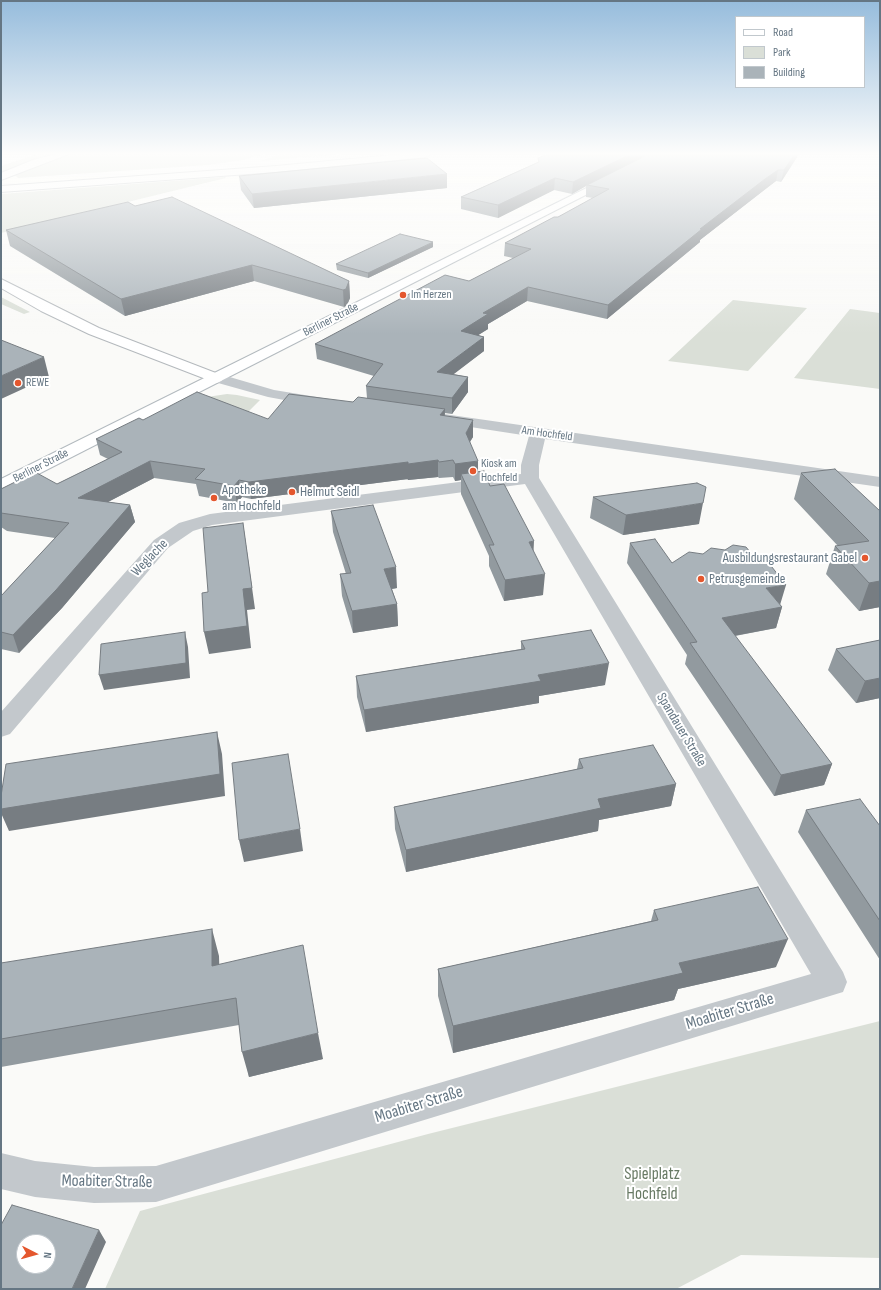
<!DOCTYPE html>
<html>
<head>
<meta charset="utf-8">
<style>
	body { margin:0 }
	#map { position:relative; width:881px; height:1290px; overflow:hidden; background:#fafaf8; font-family:"Sofia Sans Condensed",sans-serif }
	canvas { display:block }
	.frame { position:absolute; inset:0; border:2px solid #657683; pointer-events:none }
	.legend { position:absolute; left:735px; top:16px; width:130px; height:72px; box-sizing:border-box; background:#fff; border:1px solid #c1c8cd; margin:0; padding:5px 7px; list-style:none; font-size:12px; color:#657683 }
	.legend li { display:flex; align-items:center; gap:8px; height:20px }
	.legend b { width:20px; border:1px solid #c1c8cd }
	.north { position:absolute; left:16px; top:1234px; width:40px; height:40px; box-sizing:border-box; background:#fff; border:1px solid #c1c8cd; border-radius:50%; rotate:96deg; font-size:11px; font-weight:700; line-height:16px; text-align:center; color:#657683 }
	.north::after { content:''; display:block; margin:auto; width:14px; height:18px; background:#e4572e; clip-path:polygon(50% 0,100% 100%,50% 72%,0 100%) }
</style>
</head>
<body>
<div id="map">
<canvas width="881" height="1290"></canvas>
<div class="frame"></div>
<ul class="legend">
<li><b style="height:5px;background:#fff"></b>Road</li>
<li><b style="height:11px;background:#dadfd7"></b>Park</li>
<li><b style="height:11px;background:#aab3b9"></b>Building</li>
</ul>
<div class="north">N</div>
</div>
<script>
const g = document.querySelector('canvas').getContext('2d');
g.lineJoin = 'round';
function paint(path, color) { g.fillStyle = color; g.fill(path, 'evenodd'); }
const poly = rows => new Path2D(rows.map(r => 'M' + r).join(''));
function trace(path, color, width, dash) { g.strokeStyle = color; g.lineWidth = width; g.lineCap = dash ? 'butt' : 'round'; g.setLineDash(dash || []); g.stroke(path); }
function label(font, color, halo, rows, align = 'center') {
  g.font = font + ' "Sofia Sans Condensed",sans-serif'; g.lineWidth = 4; g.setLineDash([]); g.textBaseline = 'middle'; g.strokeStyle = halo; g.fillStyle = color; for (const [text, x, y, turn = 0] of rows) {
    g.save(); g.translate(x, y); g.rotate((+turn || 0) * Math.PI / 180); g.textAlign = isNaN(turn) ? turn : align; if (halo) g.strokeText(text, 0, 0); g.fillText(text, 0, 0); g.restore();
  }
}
paint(poly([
	[38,154,54,154,1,173,1,166],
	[68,154,265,154,243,160,208,165,18,178,14,174,38,163],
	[280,154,343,154,261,161],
	[225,177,226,178,1,233,1,194],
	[1,297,30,312,24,314,1,304],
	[733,300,807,308,748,371,668,361],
	[850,309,880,313,880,389,794,378],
	[227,394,237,395,260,400,246,414,207,397],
	[880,1021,880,1258,741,1255,676,1289,105,1289,140,1211,428,1134]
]), '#dadfd7');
const secondary = poly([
	[655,154,666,154,7,490,1,491,1,479,655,154]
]);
const highway = poly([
	[56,154,69,154,1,180,1,173,33,160,56,154],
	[403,154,431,154,426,157,276,172,1,192,1,186,276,166,403,154],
	[1,279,99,328,221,375,224,378,221,381,216,383,211,381,89,334,41,311,1,288,1,279]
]);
trace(secondary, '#b3babf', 2);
trace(highway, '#b4b9bd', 2);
paint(poly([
	[216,373,274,390,323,398,325,401,323,404,317,406,268,397,211,381,208,378,211,375,216,373],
	[444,414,880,477,880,487,545,439,539,465,539,478,843,972,847,982,843,992,156,1202,94,1203,35,1197,1,1189,1,1153,35,1161,94,1167,156,1166,811,974,525,484,212,525,193,531,168,548,10,734,1,737,1,712,154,540,179,523,210,514,521,474,521,465,529,436,438,422,436,419,438,416,444,414]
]), '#c3c8cc');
paint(secondary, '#fff');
paint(highway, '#fff');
paint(poly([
	[546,154,799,154,781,182,776,181,763,191,700,240,700,242,607,319,527,301,488,324,488,329,478,335,484,337,484,351,453,374,468,377,468,392,452,414,445,413,445,416,473,437,470,442,478,472,490,486,533,551,543,595,504,601,489,566,489,556,461,494,461,480,455,481,453,477,439,478,438,477,408,480,408,479,251,499,242,497,237,503,199,496,196,484,154,478,108,502,130,505,135,522,62,608,19,653,1,649,1,596,55,538,7,531,1,527,1,489,57,484,108,459,100,455,96,439,143,420,268,419,353,402,367,398,366,386,374,376,317,359,315,344,469,281,513,258,504,256,505,243,558,217,593,198,586,197,586,186,572,194,554,190,498,218,461,209,461,197,538,162,538,158,546,155],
	[239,176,447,188,254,208,241,190],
	[135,206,349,281,350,298,347,305,344,307,254,281,125,316,10,246,6,230],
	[377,246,433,247,368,278,337,270,336,264],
	[801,473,880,511,880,607,859,611,826,574,835,546,838,546,794,499],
	[593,497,699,524,623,535,590,518],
	[331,511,397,588,392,589,397,604,398,626,353,633,342,596,340,574,346,574,333,532],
	[630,543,672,563,780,605,782,607,776,628,735,636,832,764,824,785,774,796,685,664,687,655,627,563],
	[880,640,880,698,856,703,828,670,836,649],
	[521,641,605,685,539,696,539,703,366,732,357,697,356,676,521,649],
	[579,759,676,784,671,806,599,820,598,831,406,872,395,829,394,807,577,769],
	[806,810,880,826,880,960,798,832],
	[654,910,776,967,678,989,674,1000,453,1053,438,996,438,969,651,921],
	[219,956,219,964,323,1059,249,1077,239,1025,1,1067,1,963]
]), '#929a9f');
paint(poly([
	[631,154,653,154,587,185,586,186,572,194,573,182],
	[795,154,799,154,781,182,784,170],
	[778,170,776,181,763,191,700,240,700,242,607,319,608,305,700,229,765,179],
	[447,174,447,188,254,208,252,194],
	[555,178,554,190,498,218,498,205],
	[433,242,433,247,368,278,368,273],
	[252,265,254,281,125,316,121,299],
	[349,281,350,298,347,305,344,307,343,290],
	[528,287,527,301,488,324,488,329,461,346,461,331,483,313],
	[484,337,484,351,437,387,437,372],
	[44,357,49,377,1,399,1,376],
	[468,377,468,392,452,414,452,398],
	[445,409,444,425,440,415],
	[473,420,473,437,465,449,466,433],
	[438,460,438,477,408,480,408,464],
	[150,461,154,478,83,515,78,498],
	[478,461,478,478,461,474,461,480,455,481,455,464],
	[408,462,408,479,251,499,249,482],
	[239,480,242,497,237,503,234,486],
	[703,503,699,524,623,535,626,515],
	[130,505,135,522,62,608,19,653,13,635],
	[243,523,255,609,247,610,251,648,209,654,204,632,243,589],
	[534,541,533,562,529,542],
	[396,567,397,588,385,590,384,569],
	[545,574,543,595,504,601,505,580],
	[880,581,880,607,859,611,869,583],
	[786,585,780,605,766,588],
	[397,604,398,626,353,633,352,611],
	[782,607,776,628,717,639,722,618],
	[185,632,188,647,190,678,104,690,99,675],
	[609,663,605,685,539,696,539,703,366,732,364,710,538,675],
	[880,678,880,698,856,703,865,681],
	[217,732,222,754,225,796,9,831,1,813,1,809],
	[832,764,824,785,774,796,781,775],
	[676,784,671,806,599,820,598,831,406,872,406,850,598,799],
	[300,829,303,851,244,862,239,840],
	[212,929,219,956,220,992,212,966],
	[788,939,776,967,678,989,674,1000,453,1053,453,1026,679,963],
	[318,1033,323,1059,249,1077,242,1052],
	[99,1230,106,1242,85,1289,72,1289]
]), '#777d82');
const building = poly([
	[548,154,631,154,573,182,555,178,498,205,461,197,539,162,538,158,548,154],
	[649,154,795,154,784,170,778,170,765,179,700,229,702,229,608,305,528,287,483,313,488,314,461,331,484,337,437,372,468,377,452,398,366,386,383,364,315,344,445,275,469,281,531,249,505,243,554,217,558,217,609,189,587,185,649,154],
	[427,158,447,174,252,194,239,176,427,158],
	[172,197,349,281,346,289,343,290,252,265,121,299,6,230,128,202,135,206,172,197],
	[400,234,433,242,368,273,336,264,400,234],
	[1,340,44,357,1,376,1,340],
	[197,392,268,419,289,394,353,402,358,397,445,409,440,415,473,420,466,433,478,461,455,464,453,460,439,462,438,460,408,464,408,462,249,482,239,480,234,486,195,479,205,469,150,461,78,498,130,505,56,590,13,635,1,632,1,596,69,523,1,513,1,489,35,472,57,484,122,452,96,439,139,418,143,420,197,392],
	[835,469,880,511,880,581,869,583,835,546,869,541,801,473,835,469],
	[484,471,490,486,504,484,534,541,529,542,545,574,505,580,489,545,494,545,461,474,484,471],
	[697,483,706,487,703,503,626,515,593,497,697,483],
	[373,505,396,567,384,569,397,604,352,611,340,574,351,573,331,511,373,505],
	[243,523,252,588,243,589,247,626,204,632,202,593,208,592,203,528,243,523],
	[655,539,672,563,689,552,703,554,711,548,725,550,733,545,746,547,759,563,768,562,786,585,766,588,782,607,722,618,832,764,781,775,690,643,697,642,630,543,655,539],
	[591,630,609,663,538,675,541,681,364,710,356,676,525,649,521,641,591,630],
	[185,632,186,663,99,675,101,644,185,632],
	[880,640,880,678,865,681,836,649,880,640],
	[217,732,220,774,1,809,1,796,6,764,217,732],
	[653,745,676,784,598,799,601,808,406,850,394,807,583,768,579,759,653,745],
	[288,754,300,829,239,840,232,763,288,754],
	[860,799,880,826,880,921,806,810,860,799],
	[758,887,788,939,679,963,683,973,453,1026,438,969,658,920,654,910,758,887],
	[212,929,212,966,303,945,318,1033,242,1052,236,998,1,1039,1,963,212,929],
	[12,1205,99,1230,72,1289,1,1289,1,1225,12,1205],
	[24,1242,48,1242,48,1266,24,1266,24,1242]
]);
paint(building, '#aab3b9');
trace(building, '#777d82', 1);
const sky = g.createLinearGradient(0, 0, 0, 334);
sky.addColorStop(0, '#96bcdc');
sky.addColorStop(0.46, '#fdfdfc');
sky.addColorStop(1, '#fdfdfc00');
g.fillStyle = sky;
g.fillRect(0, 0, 881, 334);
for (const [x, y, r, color] of [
	[403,295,4,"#e4572e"],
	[18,383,4,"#e4572e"],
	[473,471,4,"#e4572e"],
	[292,492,4,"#e4572e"],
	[214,498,4,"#e4572e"],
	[865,558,4,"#e4572e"],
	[701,579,4,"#e4572e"]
]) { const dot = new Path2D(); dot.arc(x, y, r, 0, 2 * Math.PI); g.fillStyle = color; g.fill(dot); trace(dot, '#fff', 1.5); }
label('12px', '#657683', '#fff', [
	["Im Herzen",411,295],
	["REWE",26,383],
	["Kiosk am",481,464],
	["Hochfeld",481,478]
], 'left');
label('12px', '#657683', '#fff', [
	["Berliner Straße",331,320,-27],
	["Am Hochfeld",547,434,8],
	["Berliner Straße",41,466,-27]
]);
label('14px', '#657683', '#fff', [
	["Apotheke",222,490],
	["am Hochfeld",222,506],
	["Helmut Seidl",300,492],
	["Ausbildungsrestaurant Gabel",857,558,"right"],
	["Petrusgemeinde",709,579]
], 'left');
label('14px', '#657683', '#fff', [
	["Weglache",150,558,-46],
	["Spandauer Straße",681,730,59]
]);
label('17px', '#657683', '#fff', [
	["Moabiter Straße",730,1012,-17],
	["Moabiter Straße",419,1105,-17],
	["Moabiter Straße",107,1182,1]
]);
label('17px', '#687a64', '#fff', [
	["Spielplatz",652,1175],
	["Hochfeld",652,1195]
]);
</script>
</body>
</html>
